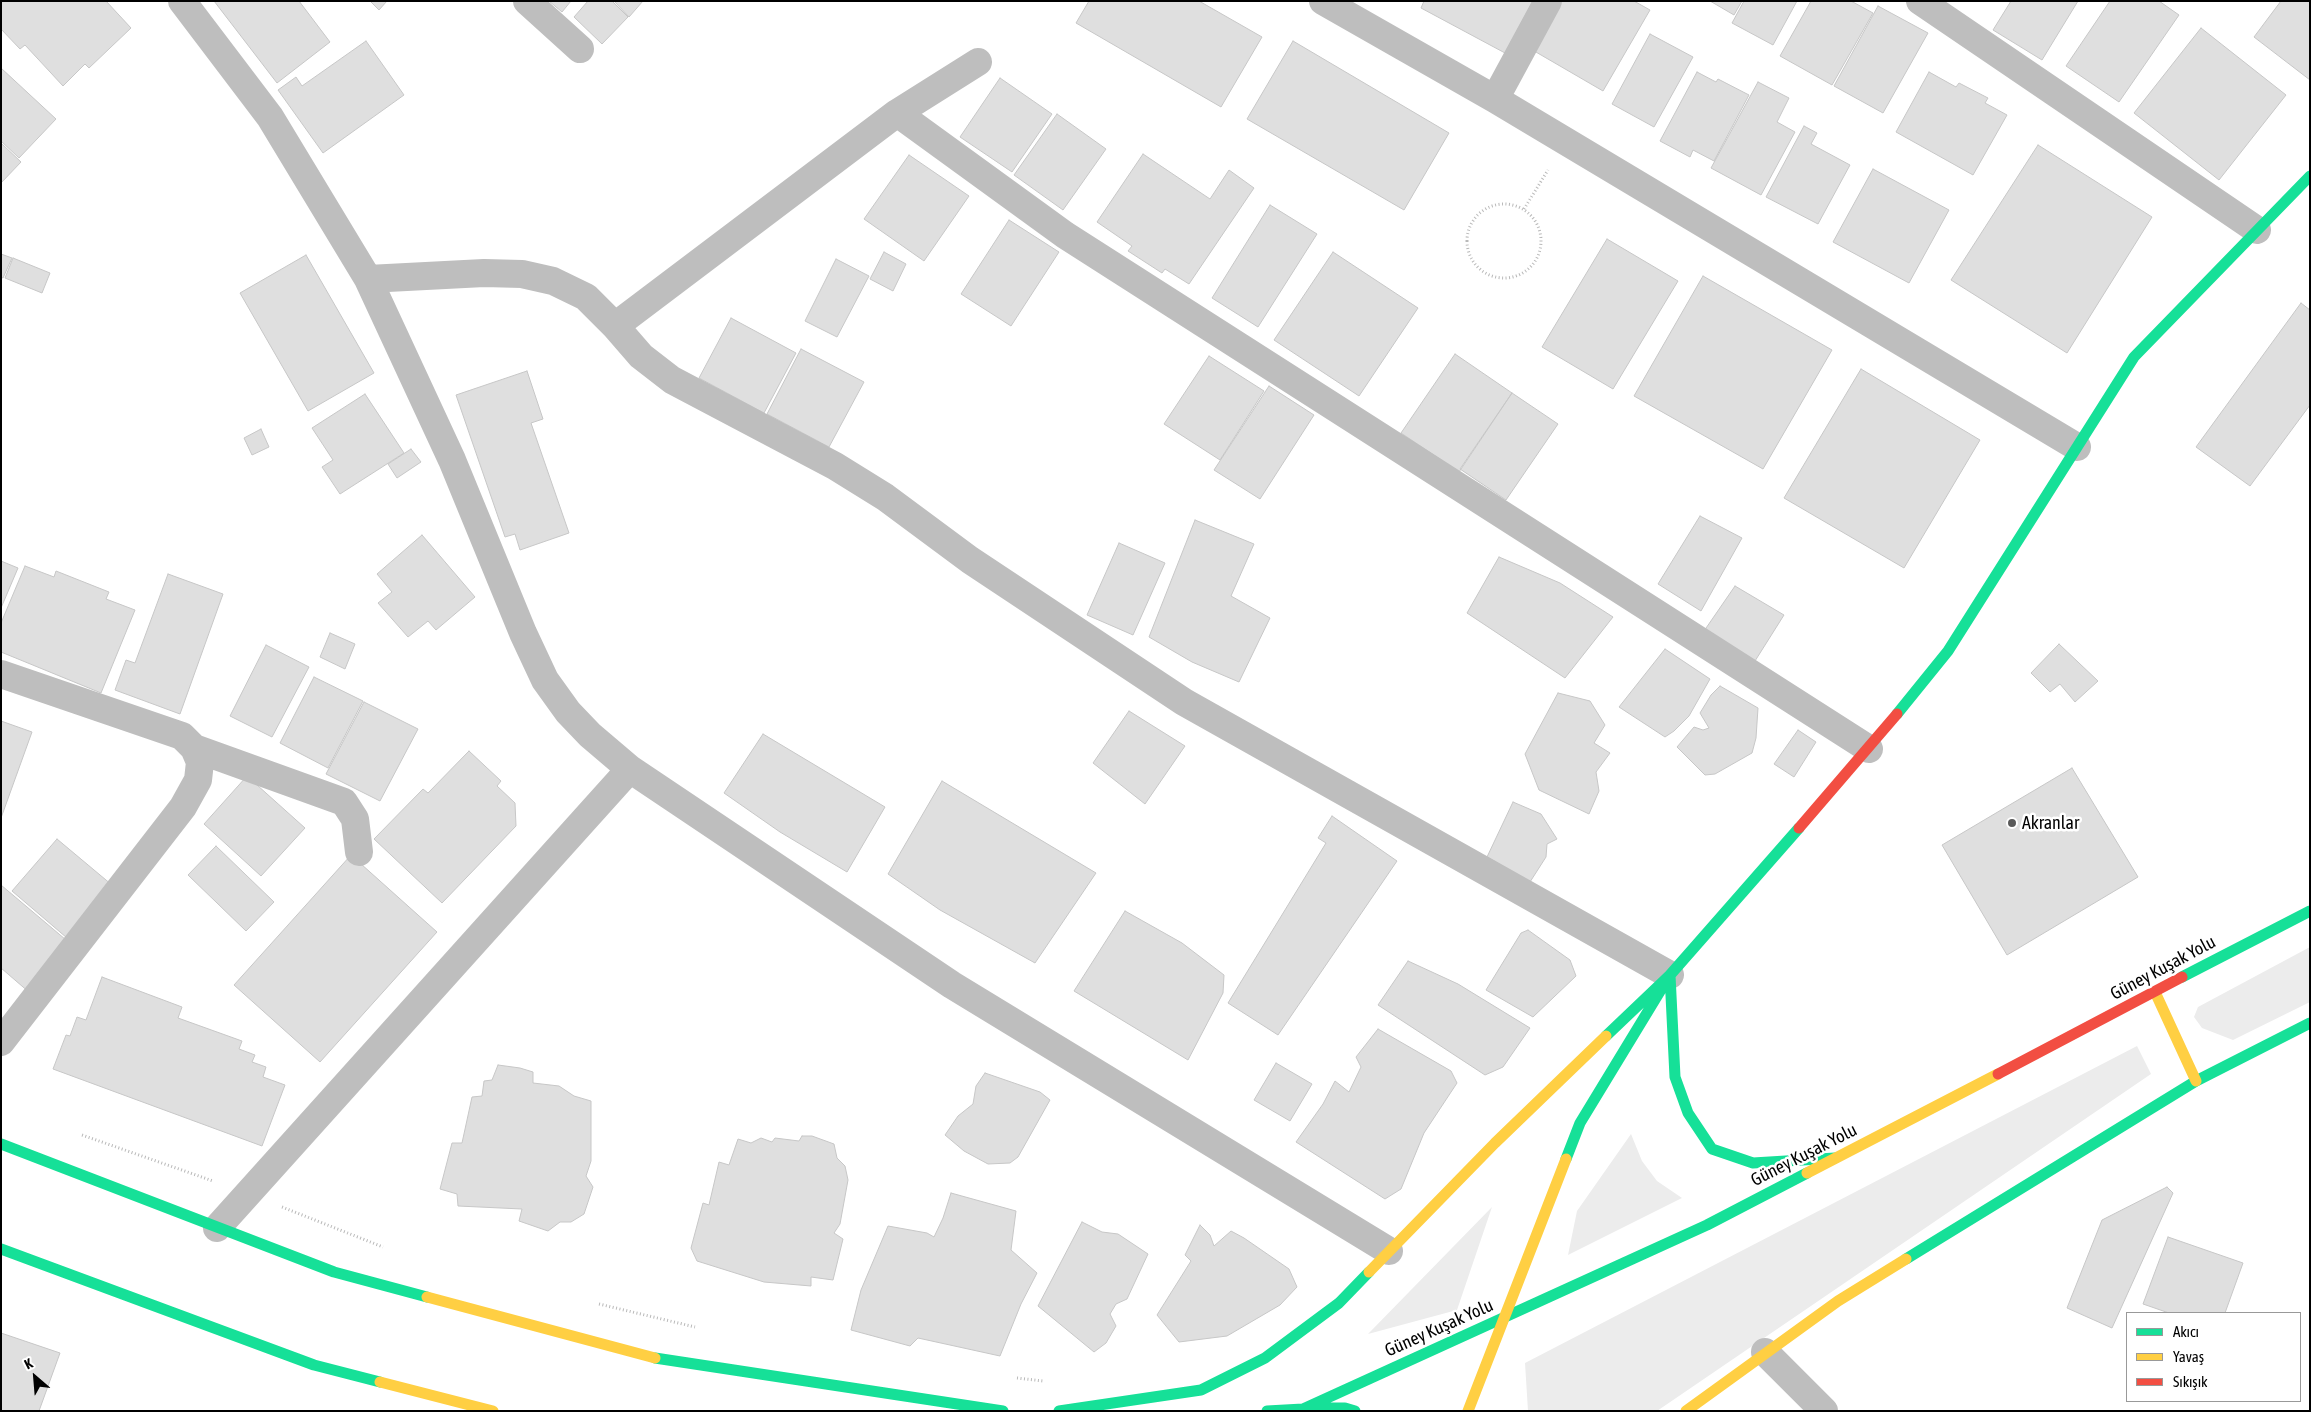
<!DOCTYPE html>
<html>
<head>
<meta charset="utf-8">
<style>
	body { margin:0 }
	#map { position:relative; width:2311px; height:1412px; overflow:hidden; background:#fff; font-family:"Asap Condensed",sans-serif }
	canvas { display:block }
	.frame { position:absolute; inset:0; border:2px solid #000; pointer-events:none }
	.legend { position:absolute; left:2126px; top:1312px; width:175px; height:90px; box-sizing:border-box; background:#fff; border:1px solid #999; margin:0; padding:6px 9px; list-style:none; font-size:15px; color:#000 }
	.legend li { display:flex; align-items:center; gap:10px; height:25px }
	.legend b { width:25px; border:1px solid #999 }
	.north { position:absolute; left:10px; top:1352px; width:50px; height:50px; -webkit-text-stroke:4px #fff; paint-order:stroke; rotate:333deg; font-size:14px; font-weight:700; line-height:20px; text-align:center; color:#000 }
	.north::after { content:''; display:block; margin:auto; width:18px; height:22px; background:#000; clip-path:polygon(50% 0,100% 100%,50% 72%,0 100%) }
</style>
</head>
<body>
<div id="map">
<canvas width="2311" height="1412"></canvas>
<div class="frame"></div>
<ul class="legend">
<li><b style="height:6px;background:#16e098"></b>Akıcı</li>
<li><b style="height:6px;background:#ffcf43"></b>Yavaş</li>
<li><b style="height:6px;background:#f24e42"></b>Sıkışık</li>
</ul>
<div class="north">K</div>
</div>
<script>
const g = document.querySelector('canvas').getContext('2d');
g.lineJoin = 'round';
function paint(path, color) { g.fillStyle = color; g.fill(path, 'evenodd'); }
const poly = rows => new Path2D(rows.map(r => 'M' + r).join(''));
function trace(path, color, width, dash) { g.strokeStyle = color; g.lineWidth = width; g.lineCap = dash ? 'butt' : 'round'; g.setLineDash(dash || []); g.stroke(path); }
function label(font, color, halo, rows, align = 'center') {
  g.font = font + ' "Asap Condensed",sans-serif'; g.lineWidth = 5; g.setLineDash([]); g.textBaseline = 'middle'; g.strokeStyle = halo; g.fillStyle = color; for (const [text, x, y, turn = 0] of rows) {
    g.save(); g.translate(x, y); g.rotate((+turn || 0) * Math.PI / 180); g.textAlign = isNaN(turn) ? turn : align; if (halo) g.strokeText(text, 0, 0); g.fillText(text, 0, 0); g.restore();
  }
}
paint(poly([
	[2310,947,2310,1002,2233,1040,2202,1028,2194,1017,2198,1007],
	[2137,1046,2151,1074,1657,1411,1528,1411,1525,1363],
	[1631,1134,1642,1161,1657,1181,1682,1198,1568,1255,1577,1211],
	[1492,1207,1457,1310,1368,1334]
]), '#ececec');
const building = poly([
	[1,1,106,1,131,28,89,68,85,64,63,86,25,45,20,49,1,29,1,1],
	[214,1,299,1,330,42,277,83,214,1],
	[370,1,387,1,379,10,370,1],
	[549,1,571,1,562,12,549,1],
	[588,1,612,1,628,17,602,44,574,17,588,1],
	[614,1,643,1,629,17,614,1],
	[1089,1,1199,1,1262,37,1221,107,1076,23,1089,1],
	[1424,1,1533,1,1505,53,1421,8,1424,1],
	[1556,1,1634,1,1650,10,1603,91,1529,48,1556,1],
	[1710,1,1742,1,1734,15,1710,1],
	[1744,1,1797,1,1773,45,1732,23,1744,1],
	[1811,1,1851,1,1873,13,1832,85,1780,56,1811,1],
	[2011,1,2078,1,2042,60,1993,30,2011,1],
	[2110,1,2159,1,2179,15,2119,102,2066,66,2110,1],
	[2281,1,2310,1,2310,80,2254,37,2281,1],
	[1878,6,1928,33,1883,113,1834,86,1878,6],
	[2201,28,2286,95,2219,180,2134,113,2201,28],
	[1650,34,1693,57,1654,127,1612,104,1650,34],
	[366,41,404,95,323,153,278,90,296,77,302,86,366,41],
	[1293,41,1449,133,1404,210,1247,119,1293,41],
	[1,68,56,119,19,158,1,141,1,68],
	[1697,72,1716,82,1718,79,1749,95,1714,161,1693,150,1690,157,1660,141,1697,72],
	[1929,72,1956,87,1959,83,1988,98,1985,103,2007,115,1973,175,1896,132,1929,72],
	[1000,78,1052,114,1012,172,960,137,1000,78],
	[1758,82,1789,98,1777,122,1795,132,1761,195,1711,168,1758,82],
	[1057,114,1106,149,1063,210,1014,175,1057,114],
	[1804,126,1817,133,1811,144,1850,165,1818,224,1766,197,1804,126],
	[1,143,21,162,1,183,1,143],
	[2038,145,2152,217,2067,353,1951,280,2038,145],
	[1143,154,1210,199,1229,170,1254,188,1189,284,1165,269,1162,273,1128,251,1132,246,1097,222,1143,154],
	[909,155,969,196,924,261,864,219,909,155],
	[1873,169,1949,210,1909,283,1833,242,1873,169],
	[1270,205,1317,234,1258,327,1212,298,1270,205],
	[1009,220,1059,252,1011,326,961,294,1009,220],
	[1607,239,1678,281,1613,389,1542,347,1607,239],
	[884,252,906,264,893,291,870,279,884,252],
	[1333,252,1418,308,1359,396,1274,340,1333,252],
	[1,254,12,258,3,278,1,277,1,254],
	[306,255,374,373,308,411,240,293,306,255],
	[13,258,50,273,42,293,5,278,13,258],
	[836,259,869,276,837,337,805,321,836,259],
	[1703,276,1832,350,1763,469,1634,396,1703,276],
	[2301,303,2310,310,2310,405,2250,486,2196,447,2301,303],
	[731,318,796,353,764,413,699,378,731,318],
	[801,349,864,382,829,447,767,414,801,349],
	[1455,354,1512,393,1459,472,1401,433,1455,354],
	[1209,356,1264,391,1220,460,1164,424,1209,356],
	[1861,369,1980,440,1904,568,1784,498,1861,369],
	[527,371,543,419,531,423,569,533,520,550,515,534,505,537,456,395,527,371],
	[1269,386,1314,415,1260,499,1214,470,1269,386],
	[1512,393,1558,424,1506,500,1460,469,1512,393],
	[365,394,404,453,340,494,322,467,333,460,312,428,365,394],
	[261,429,269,447,252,455,244,438,261,429],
	[411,449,421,462,397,478,388,464,411,449],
	[1700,516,1742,538,1701,611,1658,584,1700,516],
	[1195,520,1254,544,1231,596,1270,618,1239,682,1192,662,1149,637,1195,520],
	[422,535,475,597,436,630,428,621,408,637,378,603,392,592,377,574,422,535],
	[1119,543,1165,563,1133,635,1087,615,1119,543],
	[1499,557,1560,583,1613,617,1565,678,1467,613,1499,557],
	[1,561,18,568,1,608,1,561],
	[25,566,54,577,56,571,109,592,106,599,135,610,101,693,1,652,1,623,25,566],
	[168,574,223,594,180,714,115,690,126,660,135,663,168,574],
	[1735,586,1784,615,1755,661,1704,631,1735,586],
	[330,633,355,644,345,669,320,657,330,633],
	[2059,644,2098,681,2075,702,2060,684,2050,692,2031,673,2059,644],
	[266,645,309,667,272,737,230,716,266,645],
	[1665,649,1710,679,1689,716,1674,731,1665,737,1619,707,1665,649],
	[314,677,363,701,328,768,280,743,314,677],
	[1720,686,1758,708,1756,738,1752,753,1715,774,1705,775,1677,747,1694,727,1703,730,1709,728,1700,713,1711,695,1720,686],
	[1558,693,1590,701,1605,725,1594,743,1610,753,1596,772,1599,791,1589,814,1539,790,1525,754,1558,693],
	[364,702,418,729,380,801,326,774,364,702],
	[1129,711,1185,746,1145,804,1093,763,1129,711],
	[1,721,32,732,1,818,1,721],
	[1798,730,1816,742,1794,777,1774,764,1798,730],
	[763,734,885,807,847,872,780,832,724,793,763,734],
	[469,751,501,781,497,786,515,803,516,826,442,903,374,839,423,789,428,793,469,751],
	[2072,768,2138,877,2007,955,1942,845,2072,768],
	[247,776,305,828,261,876,204,824,247,776],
	[942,781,1096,873,1035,963,940,910,888,874,942,781],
	[1513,802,1541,814,1557,839,1547,844,1546,857,1530,882,1487,857,1513,802],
	[1332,816,1397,861,1278,1035,1228,1003,1326,843,1318,838,1332,816],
	[57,839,112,885,67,938,12,891,57,839],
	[216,846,274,902,246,931,188,875,216,846],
	[351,855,437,932,320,1062,234,985,351,855],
	[1,885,72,945,30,993,1,968,1,885],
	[1125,911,1182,943,1224,975,1223,993,1188,1060,1074,991,1125,911],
	[1528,930,1570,960,1576,976,1533,1017,1486,990,1521,933,1528,930],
	[1408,961,1458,984,1530,1028,1503,1067,1485,1075,1378,1005,1408,961],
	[102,977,182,1007,178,1018,242,1041,239,1049,255,1055,252,1062,266,1067,263,1077,285,1085,262,1146,53,1069,66,1035,70,1036,77,1017,86,1020,102,977],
	[1378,1029,1451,1071,1457,1083,1424,1133,1401,1189,1385,1199,1296,1142,1323,1104,1335,1081,1349,1092,1361,1067,1356,1057,1378,1029],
	[1276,1063,1312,1084,1290,1121,1254,1100,1276,1063],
	[498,1065,520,1068,533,1072,533,1083,559,1086,574,1096,591,1101,591,1161,586,1176,593,1187,584,1214,571,1222,560,1222,548,1231,519,1221,522,1209,458,1206,457,1194,440,1189,452,1143,462,1143,472,1097,482,1096,484,1081,492,1080,498,1065],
	[985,1073,1040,1092,1050,1100,1018,1157,1010,1163,988,1164,964,1151,945,1135,958,1116,973,1104,976,1086,985,1073],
	[802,1136,812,1136,834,1144,837,1158,845,1166,848,1180,840,1224,834,1233,843,1239,833,1280,811,1277,811,1286,764,1282,697,1261,691,1248,703,1203,709,1205,719,1162,729,1165,738,1139,751,1143,761,1138,772,1142,775,1138,799,1141,802,1136],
	[2167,1187,2173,1193,2112,1328,2067,1308,2102,1220,2167,1187],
	[951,1193,1016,1211,1011,1250,1037,1273,1021,1304,1000,1356,918,1338,910,1346,851,1330,861,1290,888,1226,927,1233,934,1237,943,1218,951,1193],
	[1082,1222,1102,1232,1118,1234,1148,1254,1127,1299,1116,1304,1110,1314,1116,1326,1106,1343,1094,1352,1038,1306,1082,1222],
	[1200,1225,1210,1235,1214,1246,1231,1231,1244,1238,1289,1269,1297,1287,1280,1305,1227,1336,1179,1342,1157,1315,1191,1261,1185,1255,1200,1225],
	[2168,1237,2243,1263,2225,1313,2169,1313,2143,1304,2168,1237],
	[1,1333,60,1353,39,1411,1,1411,1,1333]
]);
paint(building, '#dfdfdf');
trace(building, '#c7c7c7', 1);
trace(poly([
	'1467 241a37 37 0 1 1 74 0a37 37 0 1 1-74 0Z',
	[1524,209,1548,170],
	[82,1135,213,1181],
	[282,1207,383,1247],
	[599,1304,695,1327],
	[1017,1378,1043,1381]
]), '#b9b9b9', 3, [1, 2.5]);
trace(poly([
	[182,1,270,117,368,279,452,460,523,633,545,680,568,712,590,735,630,769,952,985,1389,1251],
	[527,1,580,49],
	[1323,1,1495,99,2077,447],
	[1920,1,2257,230],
	[1495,99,1548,1],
	[897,113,1065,235,1869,749],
	[368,279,484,273,522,274,553,281,586,297,615,326,641,356,672,380,835,466,885,497,970,560,1184,702,1670,975],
	[615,326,897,113,978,62],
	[1,674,182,736,194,748,200,762,198,780,183,807,1,1042],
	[194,748,344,802,355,819,359,852],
	[217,1228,630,769],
	[1765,1352,1824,1411]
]), '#bebebe', 28);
trace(poly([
	[1897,714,1948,651,2134,357,2310,176],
	[1799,828,1670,975,1675,1077,1688,1113,1712,1149,1753,1163,1835,1158],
	[2182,977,2310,911],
	[1,1144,334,1272,427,1297],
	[1566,1159,1580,1123,1670,975,1606,1036],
	[1,1249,314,1365,380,1382],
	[1906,1259,2196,1081,2310,1023],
	[655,1358,1003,1411],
	[1312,1408,1345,1408,1355,1411],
	[1059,1411,1201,1390,1265,1358,1339,1303,1369,1272],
	[1267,1411,1303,1409,1707,1225,1807,1173]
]), '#16e098', 11);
trace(poly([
	[2155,992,2196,1081],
	[1807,1173,1998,1074],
	[1369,1272,1495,1143,1606,1036],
	[427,1297,655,1358],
	[380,1382,493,1411],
	[1468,1411,1566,1159],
	[1686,1411,1838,1301,1906,1259]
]), '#ffcf43', 11);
trace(poly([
	[1799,828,1897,714],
	[1998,1074,2182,977]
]), '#f24e42', 11);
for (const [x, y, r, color] of [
	[2012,823,5,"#595959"]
]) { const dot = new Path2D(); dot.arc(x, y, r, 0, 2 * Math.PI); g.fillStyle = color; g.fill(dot); trace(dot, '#fff', 2); }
label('18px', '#000', '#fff', [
	["Akranlar",2022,823]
], 'left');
label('18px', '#000', '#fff', [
	["Güney Kuşak Yolu",2163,968,-28],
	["Güney Kuşak Yolu",1804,1155,-27],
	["Güney Kuşak Yolu",1439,1328,-24]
]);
</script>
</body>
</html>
